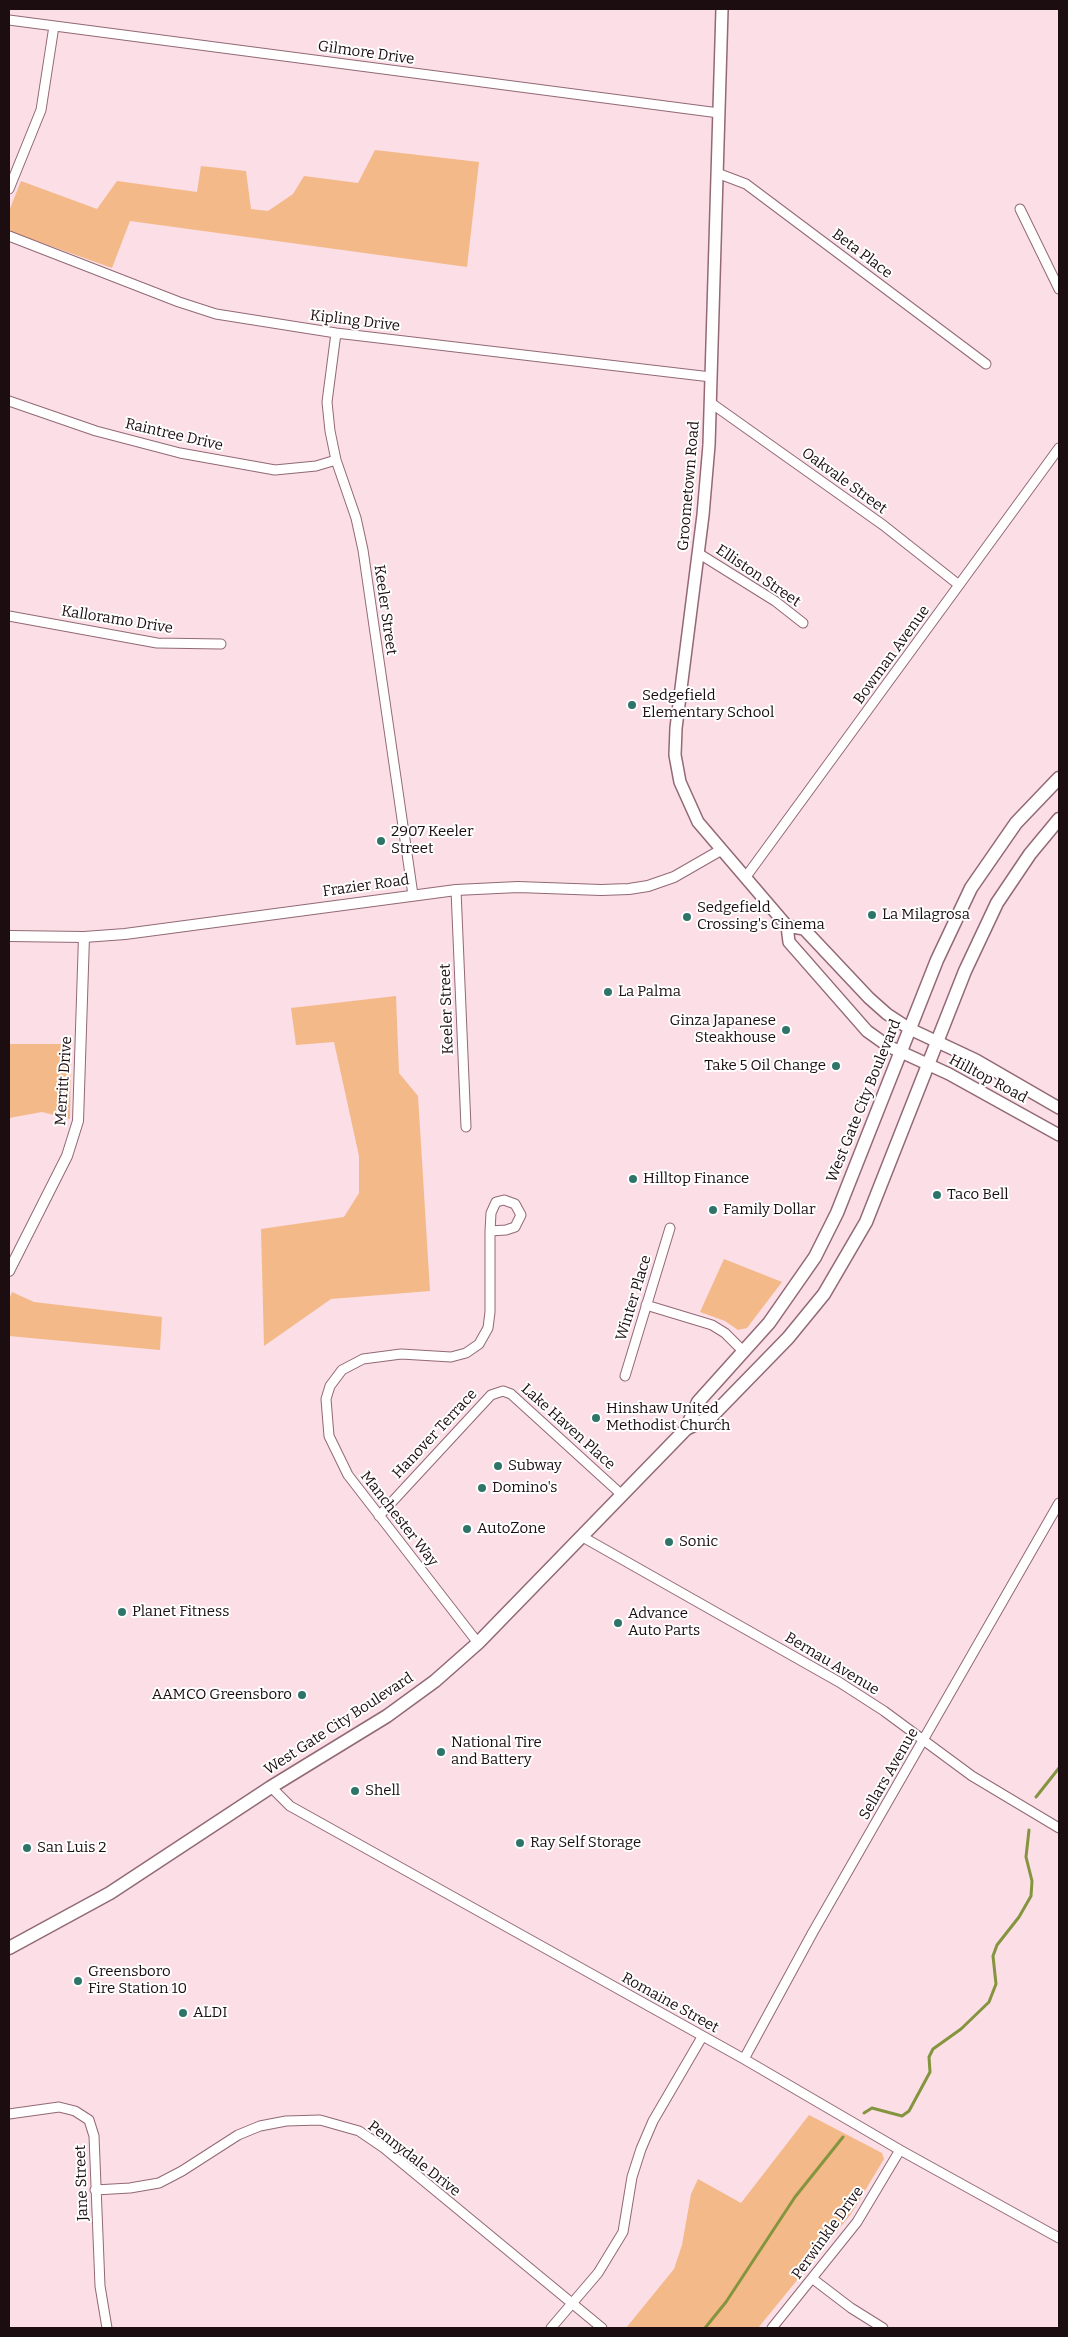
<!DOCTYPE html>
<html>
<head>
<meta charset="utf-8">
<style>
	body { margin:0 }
	#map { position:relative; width:1068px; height:2337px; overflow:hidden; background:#fbdee6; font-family:Bitter,serif }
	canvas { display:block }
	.frame { position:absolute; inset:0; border:10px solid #1c0d11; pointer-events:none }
</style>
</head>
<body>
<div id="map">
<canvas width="1068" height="2337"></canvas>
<div class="frame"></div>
</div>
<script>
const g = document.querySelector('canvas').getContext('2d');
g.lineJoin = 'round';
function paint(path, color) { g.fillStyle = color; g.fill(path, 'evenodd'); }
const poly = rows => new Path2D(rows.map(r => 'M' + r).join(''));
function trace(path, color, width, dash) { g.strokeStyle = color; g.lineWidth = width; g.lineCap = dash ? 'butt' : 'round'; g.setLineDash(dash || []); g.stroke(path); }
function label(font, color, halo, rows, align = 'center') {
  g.font = font + ' Bitter,serif'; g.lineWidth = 4; g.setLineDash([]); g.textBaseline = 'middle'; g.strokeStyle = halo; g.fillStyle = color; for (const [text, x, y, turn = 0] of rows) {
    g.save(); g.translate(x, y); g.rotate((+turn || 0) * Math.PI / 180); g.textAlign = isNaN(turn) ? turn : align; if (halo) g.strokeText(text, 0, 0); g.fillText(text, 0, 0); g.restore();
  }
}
paint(poly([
	[375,150,479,162,467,267,130,221,112,268,9,231,9,211,21,181,97,209,117,181,197,192,201,166,246,171,251,209,268,211,293,194,304,176,358,183],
	[396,996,399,1073,418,1096,430,1291,331,1299,264,1346,261,1229,344,1217,359,1193,359,1156,334,1042,296,1045,291,1008],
	[9,1044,71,1044,70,1119,42,1112,9,1118],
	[724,1259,782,1282,747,1328,738,1330,725,1321,700,1312],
	[12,1292,34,1302,162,1317,160,1350,9,1336,9,1300],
	[809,2115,882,2153,884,2159,851,2214,758,2328,626,2328,674,2269,682,2245,691,2194,698,2179,741,2203]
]), '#f4b989');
trace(poly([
	[1036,1797,1059,1768],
	[864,2113,872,2108,902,2116,909,2111,930,2072,929,2057,933,2049,961,2029,989,2002,996,1984,993,1956,997,1945,1019,1917,1031,1896,1032,1881,1026,1857,1029,1830],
	[705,2328,726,2302,795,2197,843,2137]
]), '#85943e', 3);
const minor = poly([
	[9,20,719,113],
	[717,173,746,184,986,364],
	[9,189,41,110,54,26],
	[1020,209,1059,289],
	[9,236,179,302,216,314,336,333,711,377],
	[336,333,327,402,330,431,336,460,356,518,363,550,413,895],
	[9,401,96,431,180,453,275,470,316,466,336,460],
	[711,403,883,525,959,585],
	[698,553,775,601,803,623],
	[9,616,157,643,221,644],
	[745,878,1059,448],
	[456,890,466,1127],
	[646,1305,712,1325,725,1333,744,1352],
	[625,1376,670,1228],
	[379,1516,491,1395,503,1391,511,1394,622,1495],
	[581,1536,839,1682,884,1711,972,1776,1059,1828],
	[478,1643,348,1475,329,1436,326,1399,330,1386,342,1370,363,1359,401,1354,451,1357,466,1353,479,1344,488,1328,490,1312,490,1231,491,1213,496,1202,504,1200,515,1204,521,1215,515,1227,506,1230,490,1231],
	[271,1787,290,1806,744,2059,900,2150,1059,2238],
	[744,2059,813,1932,1059,1503],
	[9,2114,59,2107,75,2111,89,2120,94,2136,100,2286,107,2328],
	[95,2190,130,2188,159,2183,182,2171,238,2135,260,2126,286,2121,320,2120,359,2131,384,2148,602,2328],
	[813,2279,851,2308,883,2328],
	[551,2328,598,2273,623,2232,632,2177,641,2149,653,2121,702,2037],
	[772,2328,857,2222,900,2150]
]);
const tertiary = poly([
	[9,936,84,937,125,934,456,890,518,887,601,890,629,889,648,886,674,877,721,850],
	[9,1271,67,1156,78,1121,84,937]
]);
const secondary = poly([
	[722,9,709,445,703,515,676,728,675,755,680,782,698,822,787,926,789,942,867,1031,888,1046,949,1074,1059,1135],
	[787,926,804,929,869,998,887,1014,910,1029,976,1060,1059,1108]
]);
const primary = poly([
	[686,1429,698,1402,769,1323,815,1257,837,1213,937,960,971,888,1016,823,1059,778],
	[9,1948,110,1893,271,1787,387,1716,435,1681,478,1643,686,1429,712,1416,788,1338,824,1294,866,1222,965,971,997,903,1030,854,1059,819]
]);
trace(minor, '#926974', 11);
trace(tertiary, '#926974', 12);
trace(secondary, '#926974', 14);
trace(primary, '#926974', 15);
trace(minor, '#fff', 9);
trace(tertiary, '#fff', 10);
trace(secondary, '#fff', 11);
trace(primary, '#fff', 12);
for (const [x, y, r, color] of [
	[632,705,5,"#2f7468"],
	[381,841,5,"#2f7468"],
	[872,915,5,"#2f7468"],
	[687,917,5,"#2f7468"],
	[608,992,5,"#2f7468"],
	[786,1030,5,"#2f7468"],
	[836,1066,5,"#2f7468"],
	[633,1179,5,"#2f7468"],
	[937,1195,5,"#2f7468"],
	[713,1210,5,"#2f7468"],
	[596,1418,5,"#2f7468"],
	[498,1466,5,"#2f7468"],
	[482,1488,5,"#2f7468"],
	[467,1529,5,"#2f7468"],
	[669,1542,5,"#2f7468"],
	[122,1612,5,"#2f7468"],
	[618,1623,5,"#2f7468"],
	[302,1695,5,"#2f7468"],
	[441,1752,5,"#2f7468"],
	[355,1791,5,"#2f7468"],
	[520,1843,5,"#2f7468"],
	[27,1848,5,"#2f7468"],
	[78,1981,5,"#2f7468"],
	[183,2013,5,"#2f7468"]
]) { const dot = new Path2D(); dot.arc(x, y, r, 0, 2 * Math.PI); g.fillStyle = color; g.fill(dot); trace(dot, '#fff', 2); }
label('15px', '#1c0d11', '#fff', [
	["Gilmore Drive",366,53,8],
	["Beta Place",862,254,37],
	["Kipling Drive",355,321,7],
	["Raintree Drive",174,435,13],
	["Oakvale Street",844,481,36],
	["Groometown Road",689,486,-85],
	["Elliston Street",758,576,34],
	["Keeler Street",385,610,82],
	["Kalloramo Drive",117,620,9],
	["Bowman Avenue",892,655,-54],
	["Frazier Road",366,886,-8],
	["Keeler Street",447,1009,-92],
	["Hilltop Road",988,1079,28],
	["Merritt Drive",64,1081,-86],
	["West Gate City Boulevard",864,1101,-68],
	["Winter Place",634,1298,-73],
	["Lake Haven Place",568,1427,42],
	["Hanover Terrace",435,1434,-47],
	["Manchester Way",399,1519,52],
	["Bernau Avenue",832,1664,31],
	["West Gate City Boulevard",339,1724,-33],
	["Sellars Avenue",889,1774,-60],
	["Romaine Street",670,2003,29],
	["Pennydale Drive",414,2159,38],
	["Jane Street",82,2183,-92],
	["Perwinkle Drive",828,2233,-54]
]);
label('15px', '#1c0d11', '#fff', [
	["Sedgefield",642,696],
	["Elementary School",642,713],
	["2907 Keeler",391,832],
	["Street",391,849],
	["Sedgefield",697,908],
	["Crossing's Cinema",697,925],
	["La Milagrosa",882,915],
	["La Palma",618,992],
	["Ginza Japanese",776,1021,"right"],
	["Steakhouse",776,1038,"right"],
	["Take 5 Oil Change",826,1066,"right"],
	["Hilltop Finance",643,1179],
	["Taco Bell",947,1195],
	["Family Dollar",723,1210],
	["Hinshaw United",606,1409],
	["Methodist Church",606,1426],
	["Subway",508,1466],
	["Domino's",492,1488],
	["AutoZone",477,1529],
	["Sonic",679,1542],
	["Planet Fitness",132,1612],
	["Advance",628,1614],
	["Auto Parts",628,1631],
	["AAMCO Greensboro",292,1695,"right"],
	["National Tire",451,1743],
	["and Battery",451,1760],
	["Shell",365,1791],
	["Ray Self Storage",530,1843],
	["San Luis 2",37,1848],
	["Greensboro",88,1972],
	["Fire Station 10",88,1989],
	["ALDI",193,2013]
], 'left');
</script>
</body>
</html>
